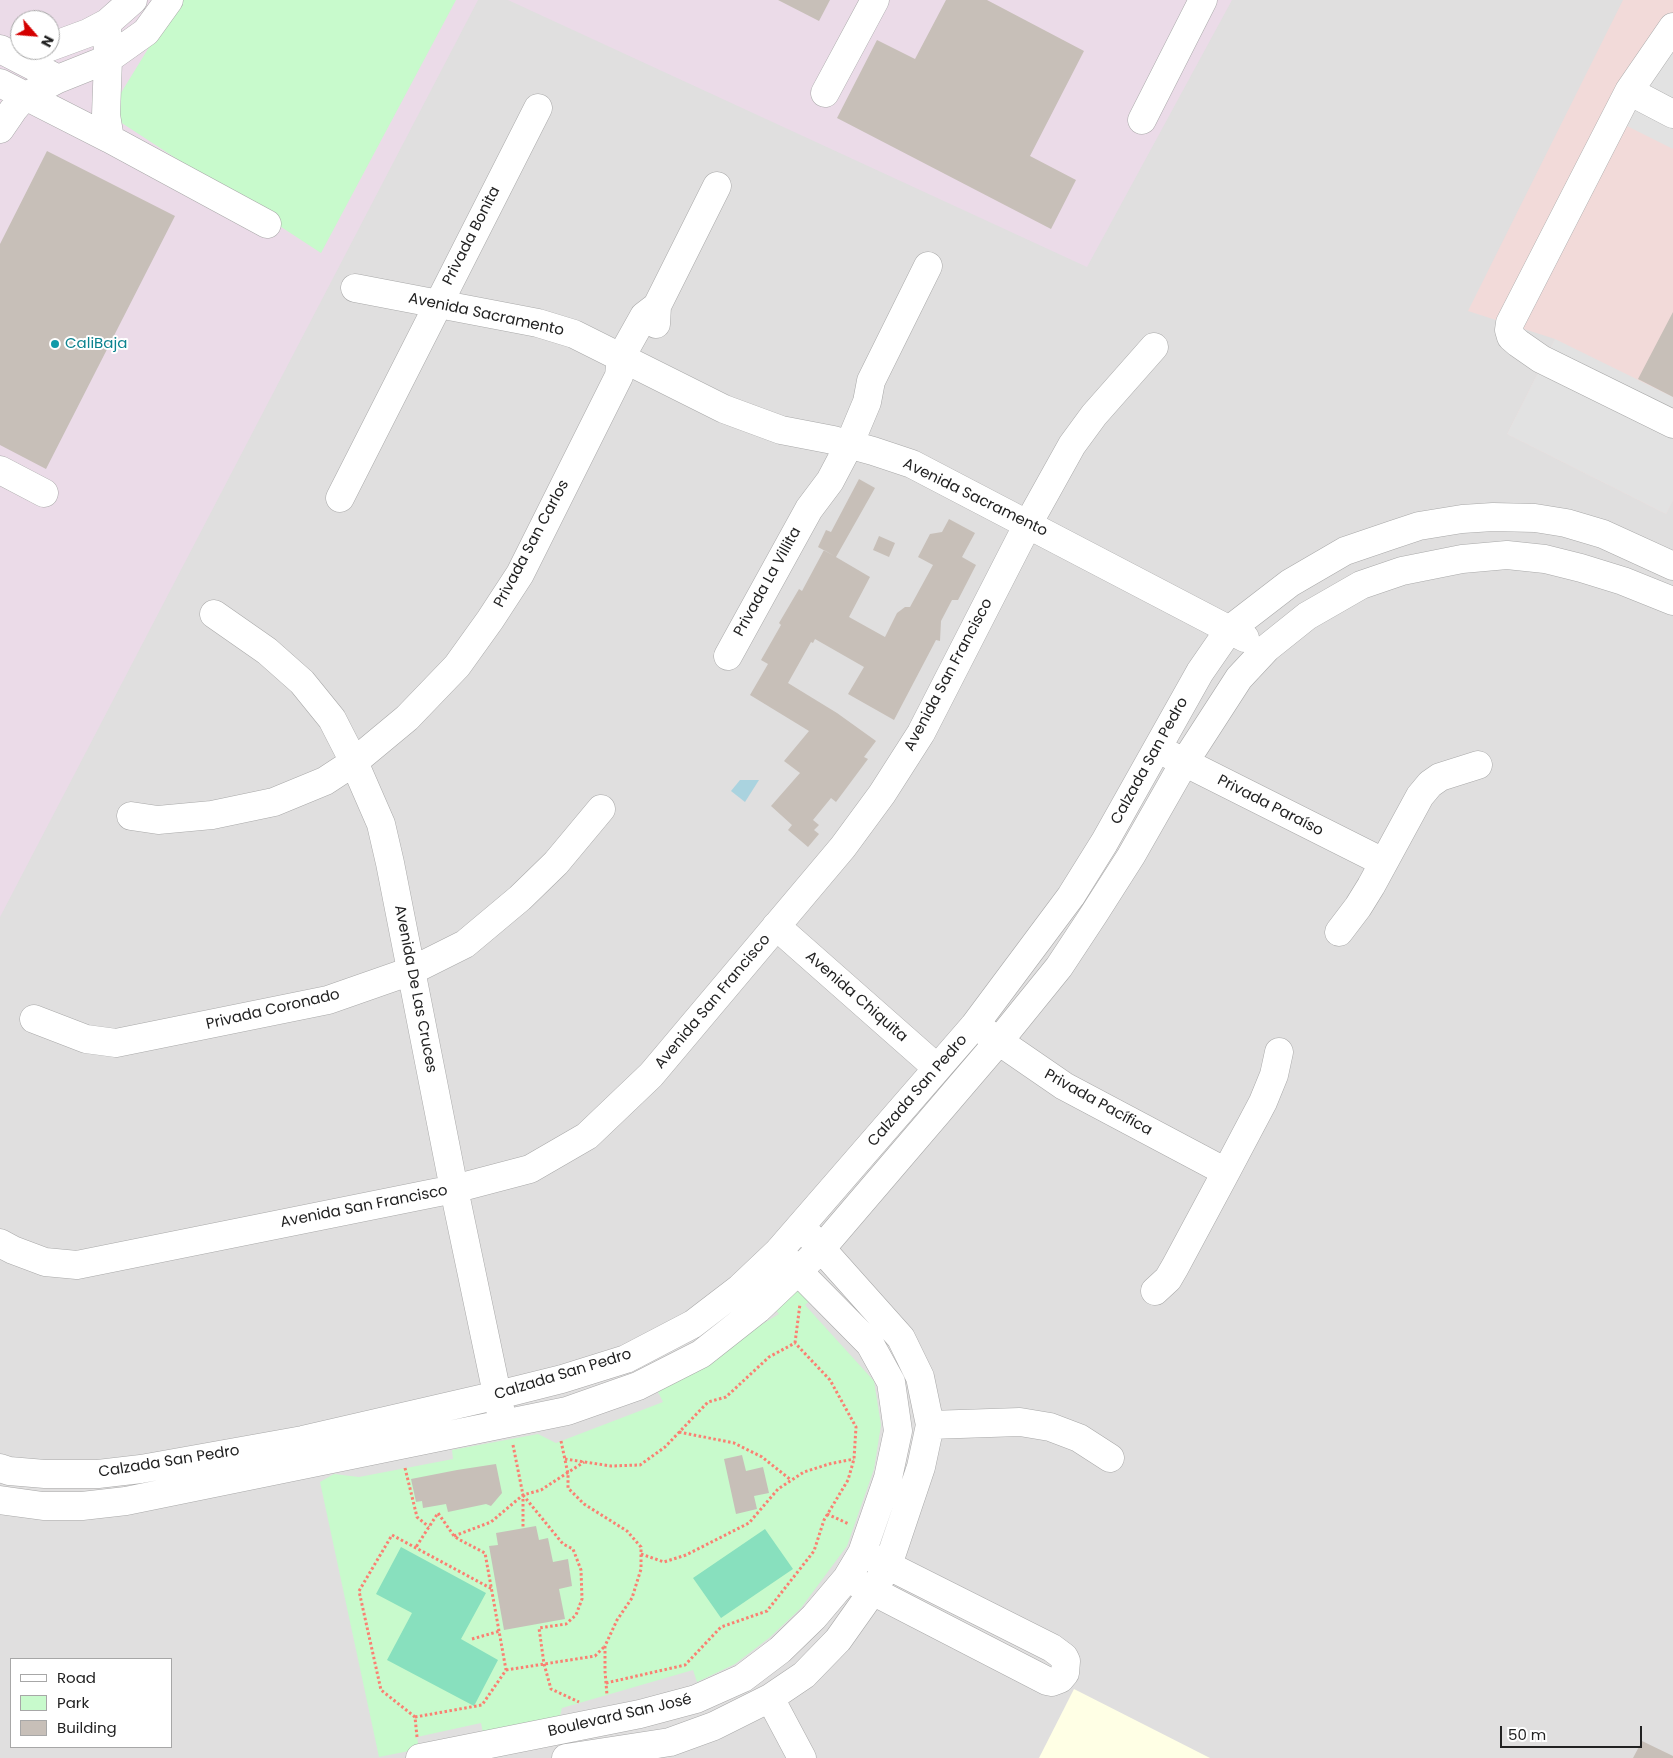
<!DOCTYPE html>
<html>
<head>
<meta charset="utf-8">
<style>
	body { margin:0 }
	#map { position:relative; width:1673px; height:1758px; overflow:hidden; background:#f2efe9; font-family:Poppins,sans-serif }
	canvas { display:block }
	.legend { position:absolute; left:10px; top:1658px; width:162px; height:90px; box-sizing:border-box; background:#fff; border:1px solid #a7a7a7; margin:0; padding:6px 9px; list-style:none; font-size:15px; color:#222 }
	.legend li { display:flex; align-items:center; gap:10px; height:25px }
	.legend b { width:25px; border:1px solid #a7a7a7 }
	.north { position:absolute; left:10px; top:10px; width:50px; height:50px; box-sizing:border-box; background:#fff; border:1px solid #a7a7a7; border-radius:50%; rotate:117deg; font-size:14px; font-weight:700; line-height:20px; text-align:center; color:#222 }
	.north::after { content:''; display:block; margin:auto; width:18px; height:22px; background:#d40000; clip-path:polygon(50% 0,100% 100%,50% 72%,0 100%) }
	.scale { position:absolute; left:1500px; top:1726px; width:142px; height:22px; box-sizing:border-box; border:2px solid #222; border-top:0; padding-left:6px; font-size:15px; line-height:18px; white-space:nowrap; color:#222; -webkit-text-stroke:4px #fff; paint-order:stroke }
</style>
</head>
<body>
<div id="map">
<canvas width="1673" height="1758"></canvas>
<ul class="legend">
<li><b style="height:6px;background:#fff"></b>Road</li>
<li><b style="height:14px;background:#c8facc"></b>Park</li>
<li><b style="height:14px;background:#c7bfb8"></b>Building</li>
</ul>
<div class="north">N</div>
<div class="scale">50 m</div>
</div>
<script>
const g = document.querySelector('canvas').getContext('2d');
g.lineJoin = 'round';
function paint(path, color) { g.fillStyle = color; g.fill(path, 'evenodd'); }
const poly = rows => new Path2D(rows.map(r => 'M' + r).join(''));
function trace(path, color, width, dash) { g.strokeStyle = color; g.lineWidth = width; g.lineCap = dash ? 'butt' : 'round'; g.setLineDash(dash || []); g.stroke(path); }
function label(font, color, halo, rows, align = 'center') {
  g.font = font + ' Poppins,sans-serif'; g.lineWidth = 4; g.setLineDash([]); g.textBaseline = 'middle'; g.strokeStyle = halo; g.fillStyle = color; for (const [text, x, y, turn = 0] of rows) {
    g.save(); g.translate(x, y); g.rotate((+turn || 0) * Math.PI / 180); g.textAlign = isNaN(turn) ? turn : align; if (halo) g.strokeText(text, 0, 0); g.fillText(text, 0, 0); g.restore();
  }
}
paint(poly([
	[0,0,1673,0,1673,1758,0,1758],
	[20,20,50,20,50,50,20,50],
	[11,1659,171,1659,171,1747,11,1747]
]), '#e0dfdf');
paint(poly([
	[1623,0,1673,0,1673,500,1666,514,1507,434,1555,339,1468,311]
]), '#f2dad9');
paint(poly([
	[0,0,478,0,0,917],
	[20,20,50,20,50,50,20,50],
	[508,0,1232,0,1087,267]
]), '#ebdbe8');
paint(poly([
	[1074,1689,1210,1758,1039,1758]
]), '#ffffe5');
paint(poly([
	[178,0,456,0,321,253,108,114],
	[801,1286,813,1298,805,1305,874,1381,881,1425,874,1469,847,1546,801,1608,769,1638,735,1664,697,1682,693,1670,562,1708,560,1716,483,1733,481,1723,417,1737,419,1749,379,1757,320,1482,334,1474,359,1477,453,1459,452,1450,538,1434,556,1443,663,1402,656,1388,779,1314,775,1309]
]), '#c8facc');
paint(poly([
	[765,1529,793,1569,721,1618,693,1578],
	[401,1547,486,1593,461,1639,498,1660,474,1706,387,1660,412,1613,376,1594]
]), '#88e0be');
paint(poly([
	[1673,47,1673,149,1627,126,1657,67],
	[1555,339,1673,397,1673,500,1666,514,1507,434]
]), '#e2e2e2');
paint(poly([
	[740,780,759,780,745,802,731,791]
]), '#aad3df');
paint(poly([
	[778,0,830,0,819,21],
	[946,0,987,0,1084,51,1030,156,1076,180,1051,229,837,118,877,40,915,59],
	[47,151,175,216,46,469,0,445,0,244],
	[1673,312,1673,397,1638,379],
	[859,479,875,488,836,557,818,547,826,530,831,532],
	[949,519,975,533,962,557,976,565,958,600,952,600,941,621,940,641,936,640,894,720,848,694,864,667,815,639,813,643,811,642,788,683,837,713,876,741,864,757,868,759,836,802,831,798,813,820,819,825,814,830,819,834,808,847,788,830,792,825,771,806,800,773,784,761,809,731,750,695,768,664,761,660,781,625,779,623,799,589,802,591,824,550,870,577,849,617,885,637,897,613,905,607,910,607,933,565,918,557,930,534,942,532],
	[879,536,895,543,889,557,873,550],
	[742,1455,746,1471,763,1467,769,1493,754,1496,757,1509,736,1514,724,1459],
	[496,1464,502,1493,491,1506,486,1504,448,1512,446,1504,423,1508,422,1501,416,1502,411,1479,457,1470],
	[536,1526,539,1540,548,1538,553,1562,568,1559,572,1586,559,1589,565,1619,504,1630,489,1546,498,1545,496,1533],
	[1642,1741,1673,1756,1673,1758,1633,1758]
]), '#c7bfb8');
const minor = poly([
	[107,23,108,59,106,115,110,139],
	[1673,27,1629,91,1510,323,1509,330,1511,337,1518,343,1541,359,1673,424],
	[50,47,88,33,107,23,133,0],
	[0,49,58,79],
	[0,83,110,139,267,224],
	[1629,91,1673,114],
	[825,93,875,0],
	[1142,120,1203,0],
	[0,129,13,110,24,97,58,79,108,59,146,32,169,0],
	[355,288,538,323,574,334,724,409,781,430,833,440,873,451,912,464,1245,638],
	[656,324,657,306,717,186],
	[0,470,44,493],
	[340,498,538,108],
	[214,614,267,651,302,682,332,719,354,762,381,824,390,863,454,1189,501,1413],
	[728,656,809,509,830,481,849,445,867,402,871,381,928,266],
	[1168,754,1383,862],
	[131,816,158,820,212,815,274,802,325,781,354,762,407,718,457,666,490,620,520,574,619,376,621,357,644,316,657,306],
	[776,926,937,1068],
	[1339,932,1358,907,1371,886,1420,796,1430,784,1440,777,1478,765],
	[34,1019,86,1039,116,1043,328,1000,411,971,465,944,520,898,556,863,601,809],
	[984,1031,1064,1086,1226,1172],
	[0,1243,13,1250,45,1262,77,1265,454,1189,530,1169,587,1136,651,1075,843,847,882,794,921,733,1028,524,1072,445,1094,415,1154,347],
	[1155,1291,1168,1279,1175,1267,1226,1172,1263,1102,1274,1075,1279,1052],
	[930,1425,1020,1422,1050,1427,1079,1438,1110,1458],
	[0,1468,9,1471,45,1474,98,1474,141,1469,303,1440,498,1395,562,1379,626,1359,693,1324,740,1288,778,1252,974,1026,1071,896,1104,843,1200,672,1229,630,1290,583,1345,551,1392,535,1419,526,1462,519,1493,517,1535,518,1566,523,1603,534,1673,566],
	[0,1500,43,1506,82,1506,126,1501,567,1411,638,1386,701,1354,758,1309,821,1249,999,1041,1059,967,1094,914,1131,856,1184,763,1239,678,1267,648,1307,616,1361,585,1402,571,1462,559,1507,555,1545,559,1581,568,1623,581,1673,601],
	[857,1583,1047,1681,1052,1682,1060,1679,1065,1673,1066,1661,1064,1657,1052,1648,871,1557],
	[770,1698,802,1758],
	[420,1758,640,1714,696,1699,743,1678,780,1650,814,1617,847,1578,862,1553,888,1478,898,1431,891,1382,870,1344,785,1258],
	[566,1758,670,1742,714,1726,770,1698,804,1675,838,1640,872,1592,888,1565,921,1467,930,1425,920,1377,901,1338,810,1236]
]);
trace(minor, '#a9a9a9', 29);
trace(poly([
	[795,1343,800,1304],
	[679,1432,734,1443,762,1457,791,1480],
	[561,1441,568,1474,568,1488,584,1504,627,1531,641,1547,641,1569,632,1598,617,1620,605,1646,605,1671,607,1695],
	[513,1445,523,1495,523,1529],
	[565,1459,611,1466,640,1465,665,1447,708,1402,726,1397,769,1357,795,1343],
	[405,1468,417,1517,429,1527],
	[523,1495,563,1544,573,1549,581,1570,582,1599,576,1615,566,1624,539,1628,544,1664,551,1689,579,1702],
	[827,1514,849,1524],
	[454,1536,491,1522,523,1495,541,1490,584,1462],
	[641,1554,664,1562,686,1555,749,1523,778,1489,804,1472,829,1464,854,1459],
	[472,1639,500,1631],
	[506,1670,595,1656,604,1647],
	[606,1683,685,1665,721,1627,767,1611,814,1551,824,1520,848,1480,854,1459,856,1427,830,1380,795,1343],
	[415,1717,482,1705,506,1670,485,1553,460,1540,454,1536,438,1513,416,1547],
	[417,1737,415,1717,381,1690,359,1591,392,1535,492,1589]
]), '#fa8072', 3, [2.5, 2.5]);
trace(minor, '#fff', 28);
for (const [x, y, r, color] of [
	[55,344,5,"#0f9aa8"]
]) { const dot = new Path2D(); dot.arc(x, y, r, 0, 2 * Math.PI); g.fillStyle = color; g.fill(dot); trace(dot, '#fff', 2); }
label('15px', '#222', '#fff', [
	["Privada Bonita",472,236,-63],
	["Avenida Sacramento",486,315,12],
	["Avenida Sacramento",975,498,26],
	["Privada San Carlos",532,544,-62],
	["Privada La Villita",768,582,-61],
	["Avenida San Francisco",949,675,-62],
	["Calzada San Pedro",1150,761,-61],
	["Privada Paraíso",1270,806,27],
	["Avenida De Las Cruces",415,989,79],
	["Avenida Chiquita",856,997,41],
	["Avenida San Francisco",713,1002,-50],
	["Privada Coronado",273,1010,-13],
	["Calzada San Pedro",918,1091,-49],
	["Privada Pacífica",1098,1103,29],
	["Avenida San Francisco",364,1207,-11],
	["Calzada San Pedro",563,1375,-17],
	["Calzada San Pedro",169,1462,-9],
	["Boulevard San José",620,1716,-13]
]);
label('15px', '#0d838f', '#fff', [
	["CaliBaja",65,344]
], 'left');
</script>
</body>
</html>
